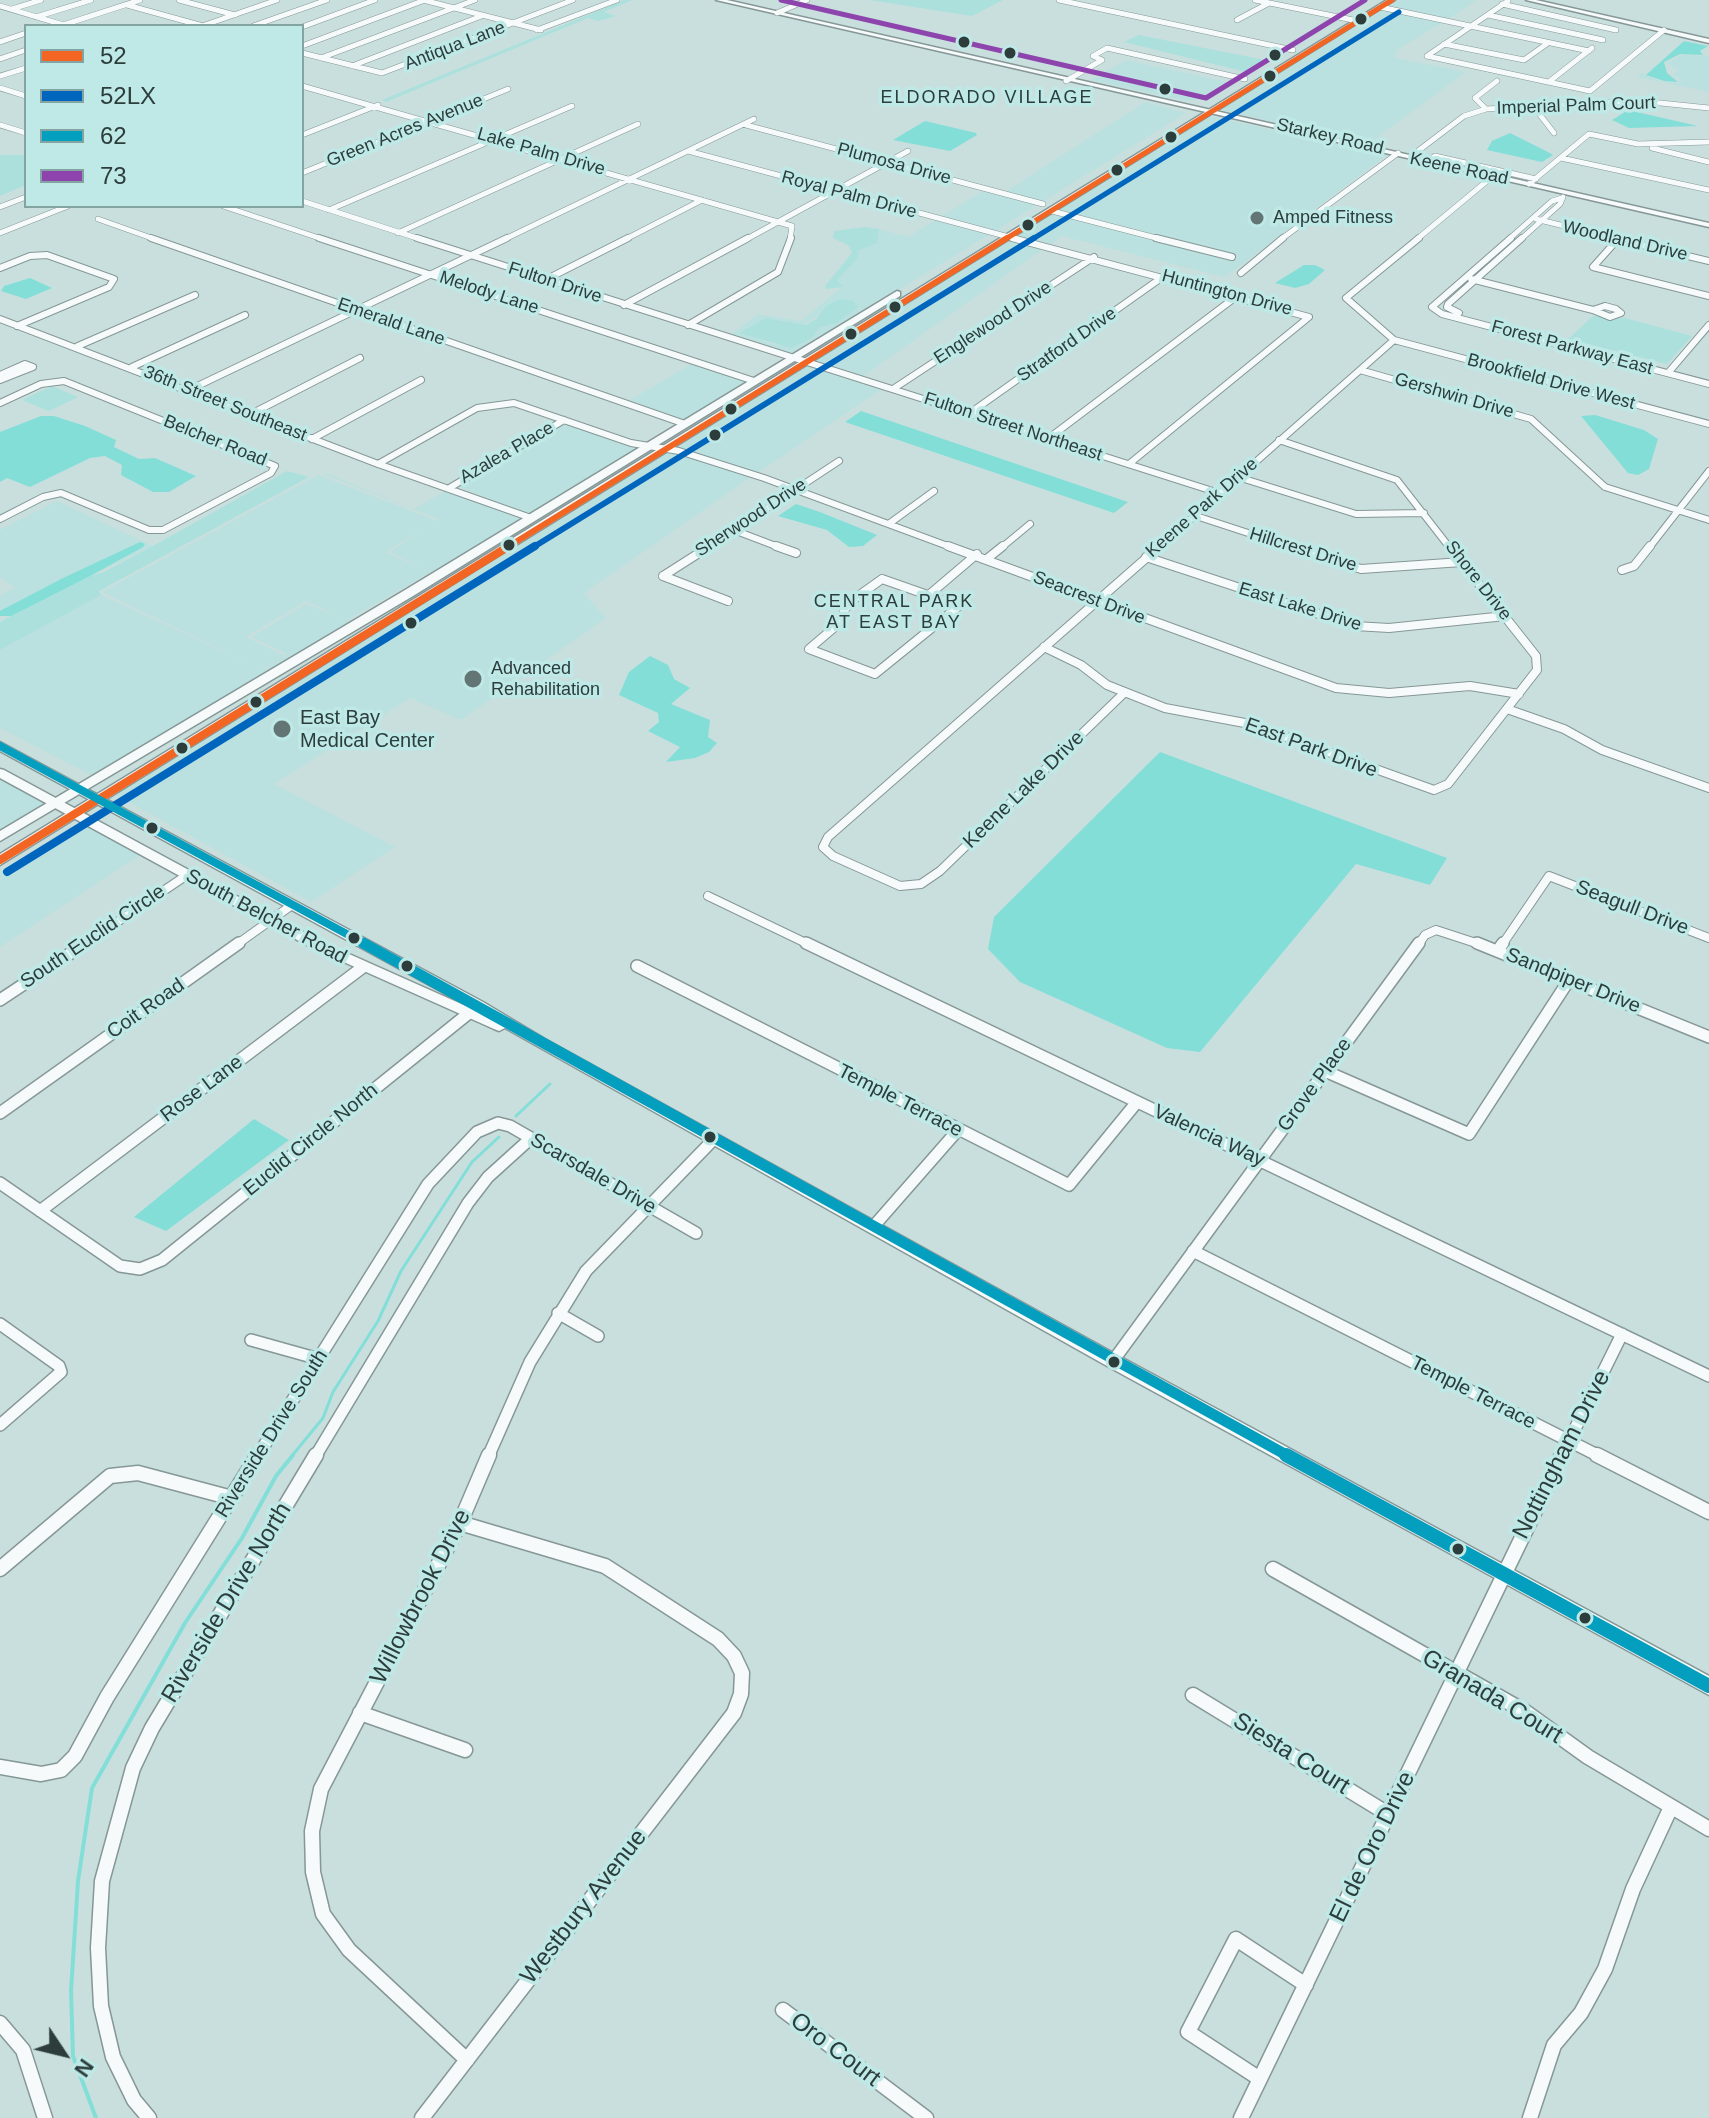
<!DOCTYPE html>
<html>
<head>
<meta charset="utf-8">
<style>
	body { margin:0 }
	#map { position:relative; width:1709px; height:2118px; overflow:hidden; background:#c8dfde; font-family:Helvetica,sans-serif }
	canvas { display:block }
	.legend { position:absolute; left:24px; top:24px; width:280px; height:184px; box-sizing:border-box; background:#bee9e6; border:2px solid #84a4a2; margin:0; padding:10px 14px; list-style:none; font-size:24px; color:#2c3d3c }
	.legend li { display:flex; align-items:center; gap:16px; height:40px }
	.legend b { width:40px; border:2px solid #84a4a2 }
	.north { position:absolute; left:24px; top:2014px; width:80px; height:80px; -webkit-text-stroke:6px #bee9e6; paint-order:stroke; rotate:125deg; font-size:22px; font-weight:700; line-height:32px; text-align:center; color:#2c3d3c }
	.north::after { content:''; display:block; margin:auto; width:28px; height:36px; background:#2c3d3c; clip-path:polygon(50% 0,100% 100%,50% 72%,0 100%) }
</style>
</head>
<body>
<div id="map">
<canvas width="1709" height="2118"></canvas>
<ul class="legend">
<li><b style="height:10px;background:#f26522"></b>52</li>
<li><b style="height:10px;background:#0065bd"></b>52LX</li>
<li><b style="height:10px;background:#049ebf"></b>62</li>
<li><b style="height:10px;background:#8e44ad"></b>73</li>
</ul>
<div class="north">N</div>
</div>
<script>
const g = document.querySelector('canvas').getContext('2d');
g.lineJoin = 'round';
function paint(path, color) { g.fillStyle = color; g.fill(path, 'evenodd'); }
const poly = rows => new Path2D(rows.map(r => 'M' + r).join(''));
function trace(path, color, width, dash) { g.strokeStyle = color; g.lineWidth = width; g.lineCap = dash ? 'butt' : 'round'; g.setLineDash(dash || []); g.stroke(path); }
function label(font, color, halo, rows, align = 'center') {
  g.font = font + ' Helvetica,sans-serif'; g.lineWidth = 7; g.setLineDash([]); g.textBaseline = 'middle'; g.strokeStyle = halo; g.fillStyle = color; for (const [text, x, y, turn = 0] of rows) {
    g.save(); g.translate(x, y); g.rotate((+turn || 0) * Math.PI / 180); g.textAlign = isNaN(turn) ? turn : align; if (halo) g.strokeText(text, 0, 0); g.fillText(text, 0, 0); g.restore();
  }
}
paint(poly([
	[1400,0,1477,0,1448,19,1388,7],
	[1383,10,1443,22,1397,50,1395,58,1466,72,1368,144,1219,109],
	[1681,55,1709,56,1709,92,1637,77,1642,73,1662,82,1679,83,1682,80,1673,75,1679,71,1667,63],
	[1126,60,1227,82,1196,100,1187,101,1091,80],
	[1145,102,1186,113,1042,202,1005,192],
	[1208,116,1387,155,1225,277,1062,236,1051,244,1017,235,1053,213,1234,259,1236,257,1056,210],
	[984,190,1038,204,994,232,939,218],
	[935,220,990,234,792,355,729,336,758,314,801,321,842,287,837,280,857,259,859,250,879,236,879,229,908,237],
	[820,313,837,323,820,327,812,338,774,345,740,332,776,319,804,325],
	[1013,237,1047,246,862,377,813,362],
	[693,363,748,382,684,421,627,402],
	[809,365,883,388,756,474,675,448],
	[564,423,641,447,530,515,457,486],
	[670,451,751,477,584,593,606,618,461,720,410,698,274,784,395,847,311,902,116,795],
	[326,473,414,509,449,489,525,519,93,776,0,728,0,650,101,595,264,670,287,654,251,637,306,604,350,621,433,573,390,552,439,519,323,474],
	[318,475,437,521,385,552,431,572,347,620,306,601,246,637,285,656,262,669,102,592],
	[57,501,153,546,90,576,145,545,134,544,0,612,0,596,15,587,0,578,0,530],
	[0,778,48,804,0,833],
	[82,823,140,855,0,947,0,874]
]), '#bae1df');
paint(poly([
	[624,0,632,0,604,12,616,16,598,21,588,18,386,102,382,100],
	[869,0,1003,0,972,16],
	[1139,35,1270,61,1250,73,1124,42],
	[0,155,26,155,26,185,0,196],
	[865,227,879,229,877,243,859,250,857,259,837,280,843,287,826,289,825,286,852,253,849,246,833,238,834,231],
	[841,299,853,301,858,307,837,323,820,327,812,338,791,348,739,333,766,318,806,325,816,319,826,306],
	[1593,316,1625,318,1692,336,1667,364,1568,339],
	[52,386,78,397,49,411,22,400],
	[287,471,309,477,99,591,101,595,0,650,0,622,79,579,104,572,153,546]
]), '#ace0dc');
paint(poly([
	[1684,41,1708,46,1700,51,1703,55,1680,54,1664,62,1667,73,1678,82,1664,81,1646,75],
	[1628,110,1698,126,1629,128,1612,120],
	[925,121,976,133,977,135,950,151,893,140],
	[1510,133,1546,151,1553,155,1542,162,1487,150,1492,141],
	[1304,265,1315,265,1325,270,1309,284,1295,288,1275,283],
	[30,278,52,288,26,299,1,291,4,286],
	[861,411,1128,502,1114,513,845,422],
	[1595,415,1644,430,1658,439,1649,469,1638,475,1628,473,1581,416],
	[41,416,54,416,85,426,116,440,114,447,139,459,155,458,196,476,169,492,153,492,121,475,122,465,105,456,90,458,30,487,7,478,0,482,0,432],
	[796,504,820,512,877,535,863,546,849,547,827,530,778,516],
	[140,542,145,544,143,547,90,576,11,616,0,616,0,611,63,578],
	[650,656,668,665,674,679,690,688,671,704,710,720,708,737,717,743,709,752,695,758,666,762,680,747,648,731,659,722,658,713,619,695,629,672],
	[1160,752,1447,858,1430,885,1356,864,1200,1052,1167,1048,1020,982,988,949,994,917],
	[254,1119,289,1140,166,1231,134,1217]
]), '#83ded8');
trace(poly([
	[516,1116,550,1084],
	[291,1457,323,1418,333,1392,378,1321,401,1271,472,1162,499,1137]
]), '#83ded8', 3);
trace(poly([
	[96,2118,73,2056,71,1991,78,1881,92,1788,185,1623,242,1538,276,1476,293,1455]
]), '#83ded8', 4);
const minorFar4 = poly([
	[179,0,235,15],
	[423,0,541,30],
	[1059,0,1293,50],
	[1255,0,1358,21],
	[1502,4,1616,30],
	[127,5,203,26],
	[0,6,67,26],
	[1380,7,1589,51],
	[12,9,41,0],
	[777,13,807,0],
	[1488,15,1603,40],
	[36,17,91,0],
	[1237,20,1269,3],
	[63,25,140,0],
	[202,26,277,0],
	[253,26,327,0],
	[302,27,375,0],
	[537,30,617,0],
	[0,42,26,33],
	[1444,44,1524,60,1548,43],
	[302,46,425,0],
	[302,53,382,73,573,0],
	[1427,56,1590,91,1664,30],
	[1427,56,1508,1],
	[321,58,475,0],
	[0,59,26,50],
	[352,66,484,15],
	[0,76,26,68],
	[1066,81,1102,60,1093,56,1107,48,1245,79],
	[1550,81,1592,48],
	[302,86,792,226,790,240],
	[0,88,26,96],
	[1534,107,1554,133],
	[1486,109,1475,98,1497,81],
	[0,125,26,133],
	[746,125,1043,204],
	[302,135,378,105],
	[1652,148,1709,162],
	[688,151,1020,240],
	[1410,157,1464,116,1486,109,1641,101,1709,108],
	[1561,158,1709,190],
	[1428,161,1435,156,1536,179],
	[302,173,508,89],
	[1529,184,1589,134,1638,144,1709,142],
	[302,201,423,240],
	[223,206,325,240],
	[0,207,26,197],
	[329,210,572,106],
	[1052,211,1164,240],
	[98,219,157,240],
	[1536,219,1621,240],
	[0,233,68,206],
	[398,233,638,124],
	[503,240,754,119],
	[624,240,702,200],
	[745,240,908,151],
	[1280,240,1398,153],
	[1416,240,1493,176],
	[1508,240,1552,201,1562,198],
	[1520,240,1560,204,1563,197]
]);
const minorFar3 = poly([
	[151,238,685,424],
	[319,238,754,381],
	[417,238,1219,493],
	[1012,238,1309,317,1129,464],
	[1156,238,1232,257],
	[1511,238,1432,307,1442,314,1709,384],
	[1613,238,1709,261],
	[1618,239,1593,267,1709,296],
	[0,268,30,256,47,255,114,279,109,287,17,326],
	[1241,273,1283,238],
	[1471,279,1593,310],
	[545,280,628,238],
	[624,305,748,238],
	[1605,306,1616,309,1621,313,1610,317,1593,310,1605,306],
	[1459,313,1447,307,1448,304,1522,238],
	[0,319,378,464,531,518],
	[688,325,778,272,791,238],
	[1394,340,1709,424],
	[78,346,195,295],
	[132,367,245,315],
	[1360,370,1531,419,1605,487,1709,520],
	[1668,373,1709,325],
	[0,375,25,364,33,367,0,380],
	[893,389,1094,257],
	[189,390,507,238],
	[0,403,41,384,64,381,275,466,271,473,163,530,149,530,61,493,43,497,0,519],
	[970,413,1164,276],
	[249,415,360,358],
	[1049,438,1237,296],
	[312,439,421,380],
	[1279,440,1397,480,1450,548],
	[378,464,477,408,514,403,631,443,679,451,764,478,953,548],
	[1238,477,1356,514,1424,513],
	[451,487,564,420],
	[1193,515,1294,548],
	[890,523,934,491],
	[731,529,781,548],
	[707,548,839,461],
	[1001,548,1030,524],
	[1158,548,1394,340,1346,298,1419,238],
	[1649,548,1709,471]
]);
const minorFar2 = poly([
	[776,546,796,553],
	[948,546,1336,688,1389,693,1470,686,1519,694],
	[1288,546,1361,569,1462,562],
	[1146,557,1355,626,1389,628,1505,616],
	[988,558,1003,546],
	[1622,570,1634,566,1650,546],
	[663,576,710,546],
	[663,576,728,601],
	[882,579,959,606,875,674,809,649,843,620,844,610,854,599,882,579],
	[930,594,977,554],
	[1044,647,1081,665,1107,685,1165,708,1250,724,1434,790,1448,784,1537,670,1536,656,1449,546],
	[1124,693,940,871,921,884,900,886,833,856,823,847,828,837,1160,546],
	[1507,709,1564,729,1602,750,1709,788],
	[708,896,810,945],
	[83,945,187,875],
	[236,945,292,905],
	[1418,945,1425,935,1436,930,1482,945],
	[1502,945,1549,876,1709,938]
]);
const minorFar1 = poly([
	[806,943,1709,1376],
	[1477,943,1709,1037],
	[1498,950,1503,943],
	[637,966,1069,1185,1137,1102],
	[0,1000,86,943],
	[1325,1071,1469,1134,1569,980],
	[0,1113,239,943],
	[0,1183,120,1266,140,1269,162,1260,474,1009],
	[40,1211,363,967],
	[873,1227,958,1130],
	[1193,1251,1601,1457],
	[558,1313,598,1336],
	[0,1324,59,1366,61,1372,0,1425],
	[251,1340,319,1359],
	[1113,1361,1419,943],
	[257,1457,428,1184,477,1132,498,1123,510,1126,696,1233],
	[315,1457,468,1203,488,1177,530,1139],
	[488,1457,530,1362,586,1271,714,1139],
	[1561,1457,1622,1334]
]);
const minor = poly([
	[1597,1455,1709,1512],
	[0,1569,110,1476,138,1473,232,1498],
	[1273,1569,1524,1711,1588,1757,1709,1829],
	[1193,1695,1388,1814],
	[360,1713,465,1750],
	[0,1767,41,1774,61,1770,75,1756,107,1697,258,1455],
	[783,2010,926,2118],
	[0,2023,23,2050,45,2118],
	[467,2060,349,1950,323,1914,313,1872,312,1831,321,1789,460,1523,489,1455],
	[1260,2079,1188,2032,1236,1939,1306,1985],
	[149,2118,134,2100,113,2057,101,2006,98,1948,102,1881,133,1768,152,1728,316,1455],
	[422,2118,734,1713,741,1694,742,1673,734,1656,718,1639,605,1566,460,1523],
	[1241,2118,1562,1455],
	[1530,2118,1554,2045,1581,2013,1605,1969,1633,1889,1671,1807]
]);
const tertiary = poly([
	[1526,0,1536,0,1709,39,1709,43,1526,0]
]);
const secondary = poly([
	[716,0,727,0,1709,223,1709,227,716,0],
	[0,742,483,1002,545,1039,1119,1356,1709,1676,1709,1695,1107,1366,505,1028,499,1031,494,1029,310,947,0,778,0,769,4,770,320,941,477,1011,0,751,0,742]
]);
const primary = poly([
	[1387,0,1395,0,0,865,0,854,1387,0],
	[897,291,900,292,900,296,413,596,0,841,0,831,405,590,897,291]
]);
trace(minorFar4, '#859796', 6);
trace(minorFar3, '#859796', 8);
trace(minorFar2, '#859796', 10);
trace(minorFar1, '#859796', 14);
trace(minor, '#859796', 17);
trace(tertiary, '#859796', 3);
trace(secondary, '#859796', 3);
trace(primary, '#859796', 3);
trace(minorFar4, '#f7fafa', 5);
trace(minorFar3, '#f7fafa', 6);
trace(minorFar2, '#f7fafa', 8);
trace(minorFar1, '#f7fafa', 11);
trace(minor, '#f7fafa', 14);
paint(tertiary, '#f7fafa');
paint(secondary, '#f7fafa');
paint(primary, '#f7fafa');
trace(poly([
	[1004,240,1392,0]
]), '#f26522', 5);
trace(poly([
	[506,548,1007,238]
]), '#f26522', 6);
trace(poly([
	[0,860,509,546]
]), '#f26522', 8);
trace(poly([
	[1031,240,1399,12]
]), '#0065bd', 5);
trace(poly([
	[532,548,1034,238]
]), '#0065bd', 6);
trace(poly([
	[7,872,535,546]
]), '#0065bd', 8);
trace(poly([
	[0,746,367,945]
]), '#049ebf', 8);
trace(poly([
	[363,943,1290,1457]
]), '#049ebf', 11);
trace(poly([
	[1286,1455,1709,1686]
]), '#049ebf', 14);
trace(poly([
	[781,0,1206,98,1365,0]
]), '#8e44ad', 5);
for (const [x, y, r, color] of [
	[1361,19,7,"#2c3d3c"],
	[964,42,7,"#2c3d3c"],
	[1010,53,7,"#2c3d3c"],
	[1275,55,7,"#2c3d3c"],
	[1270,76,7,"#2c3d3c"],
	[1165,89,7,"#2c3d3c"],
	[1171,137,7,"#2c3d3c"],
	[1117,170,7,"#2c3d3c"],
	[1257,218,8,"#637675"],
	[1028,225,7,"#2c3d3c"],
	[895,307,7,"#2c3d3c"],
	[851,334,7,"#2c3d3c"],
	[731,409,7,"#2c3d3c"],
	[715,435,7,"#2c3d3c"],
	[509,545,7,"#2c3d3c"],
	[411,623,7,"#2c3d3c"],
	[473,679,10,"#637675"],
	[256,702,7,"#2c3d3c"],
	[282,729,10,"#637675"],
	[182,748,7,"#2c3d3c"],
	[152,828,7,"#2c3d3c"],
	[354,938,7,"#2c3d3c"],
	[407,966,7,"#2c3d3c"],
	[710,1137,7,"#2c3d3c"],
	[1114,1362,7,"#2c3d3c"],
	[1458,1549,7,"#2c3d3c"],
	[1585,1618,7,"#2c3d3c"]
]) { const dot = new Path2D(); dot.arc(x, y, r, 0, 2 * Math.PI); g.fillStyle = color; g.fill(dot); trace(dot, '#bee9e6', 3); }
label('18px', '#2c3d3c', '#bee9e6', [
	["Antiqua Lane",455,46,-21],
	["Imperial Palm Court",1576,106,-2],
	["Green Acres Avenue",405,131,-22],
	["Starkey Road",1330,137,13],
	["Lake Palm Drive",541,152,16],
	["Plumosa Drive",894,164,15],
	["Keene Road",1459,169,12],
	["Royal Palm Drive",849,195,15],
	["Woodland Drive",1625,241,13],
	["Fulton Drive",555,283,18],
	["Melody Lane",489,293,18],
	["Huntington Drive",1227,293,15],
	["Emerald Lane",391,322,19],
	["Englewood Drive",993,323,-33],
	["Stratford Drive",1067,345,-35],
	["Forest Parkway East",1572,348,15],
	["Brookfield Drive West",1551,382,15],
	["Gershwin Drive",1454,396,16],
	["36th Street Southeast",225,404,22],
	["Fulton Street Northeast",1013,427,18],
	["Belcher Road",215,441,22],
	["Azalea Place",507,453,-30],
	["Keene Park Drive",1202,508,-41],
	["Sherwood Drive",751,518,-33],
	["Hillcrest Drive",1303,550,17],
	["Shore Drive",1478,581,52],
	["Seacrest Drive",1089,598,21],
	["East Lake Drive",1300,607,17]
]);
g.letterSpacing = '2px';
label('18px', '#2c3d3c', '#bee9e6', [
	["ELDORADO VILLAGE",987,98],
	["CENTRAL PARK",894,602],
	["AT EAST BAY",894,623]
]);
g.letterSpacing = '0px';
label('18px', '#2c3d3c', '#bee9e6', [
	["Amped Fitness",1273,218],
	["Advanced",491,669],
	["Rehabilitation",491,690]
], 'left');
label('20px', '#2c3d3c', '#bee9e6', [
	["East Bay",300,718],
	["Medical Center",300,741]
], 'left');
label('20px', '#2c3d3c', '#bee9e6', [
	["East Park Drive",1311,748,20],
	["Keene Lake Drive",1024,790,-44],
	["Seagull Drive",1632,908,21],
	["South Belcher Road",266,917,28],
	["South Euclid Circle",93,937,-34],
	["Sandpiper Drive",1573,981,22],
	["Coit Road",146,1009,-35],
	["Grove Place",1315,1085,-54],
	["Rose Lane",202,1089,-37],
	["Temple Terrace",900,1101,27],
	["Valencia Way",1209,1136,25],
	["Euclid Circle North",311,1140,-39],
	["Scarsdale Drive",593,1174,30],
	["Temple Terrace",1473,1393,27],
	["Riverside Drive South",272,1434,-58]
]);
label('24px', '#2c3d3c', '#bee9e6', [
	["Nottingham Drive",1562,1455,-63],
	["Willowbrook Drive",421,1597,-63],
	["Riverside Drive North",227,1603,-59],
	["Granada Court",1492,1697,31],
	["Siesta Court",1291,1754,32],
	["El de Oro Drive",1373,1847,-64],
	["Westbury Avenue",584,1907,-52],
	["Oro Court",835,2050,37]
]);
</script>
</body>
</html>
